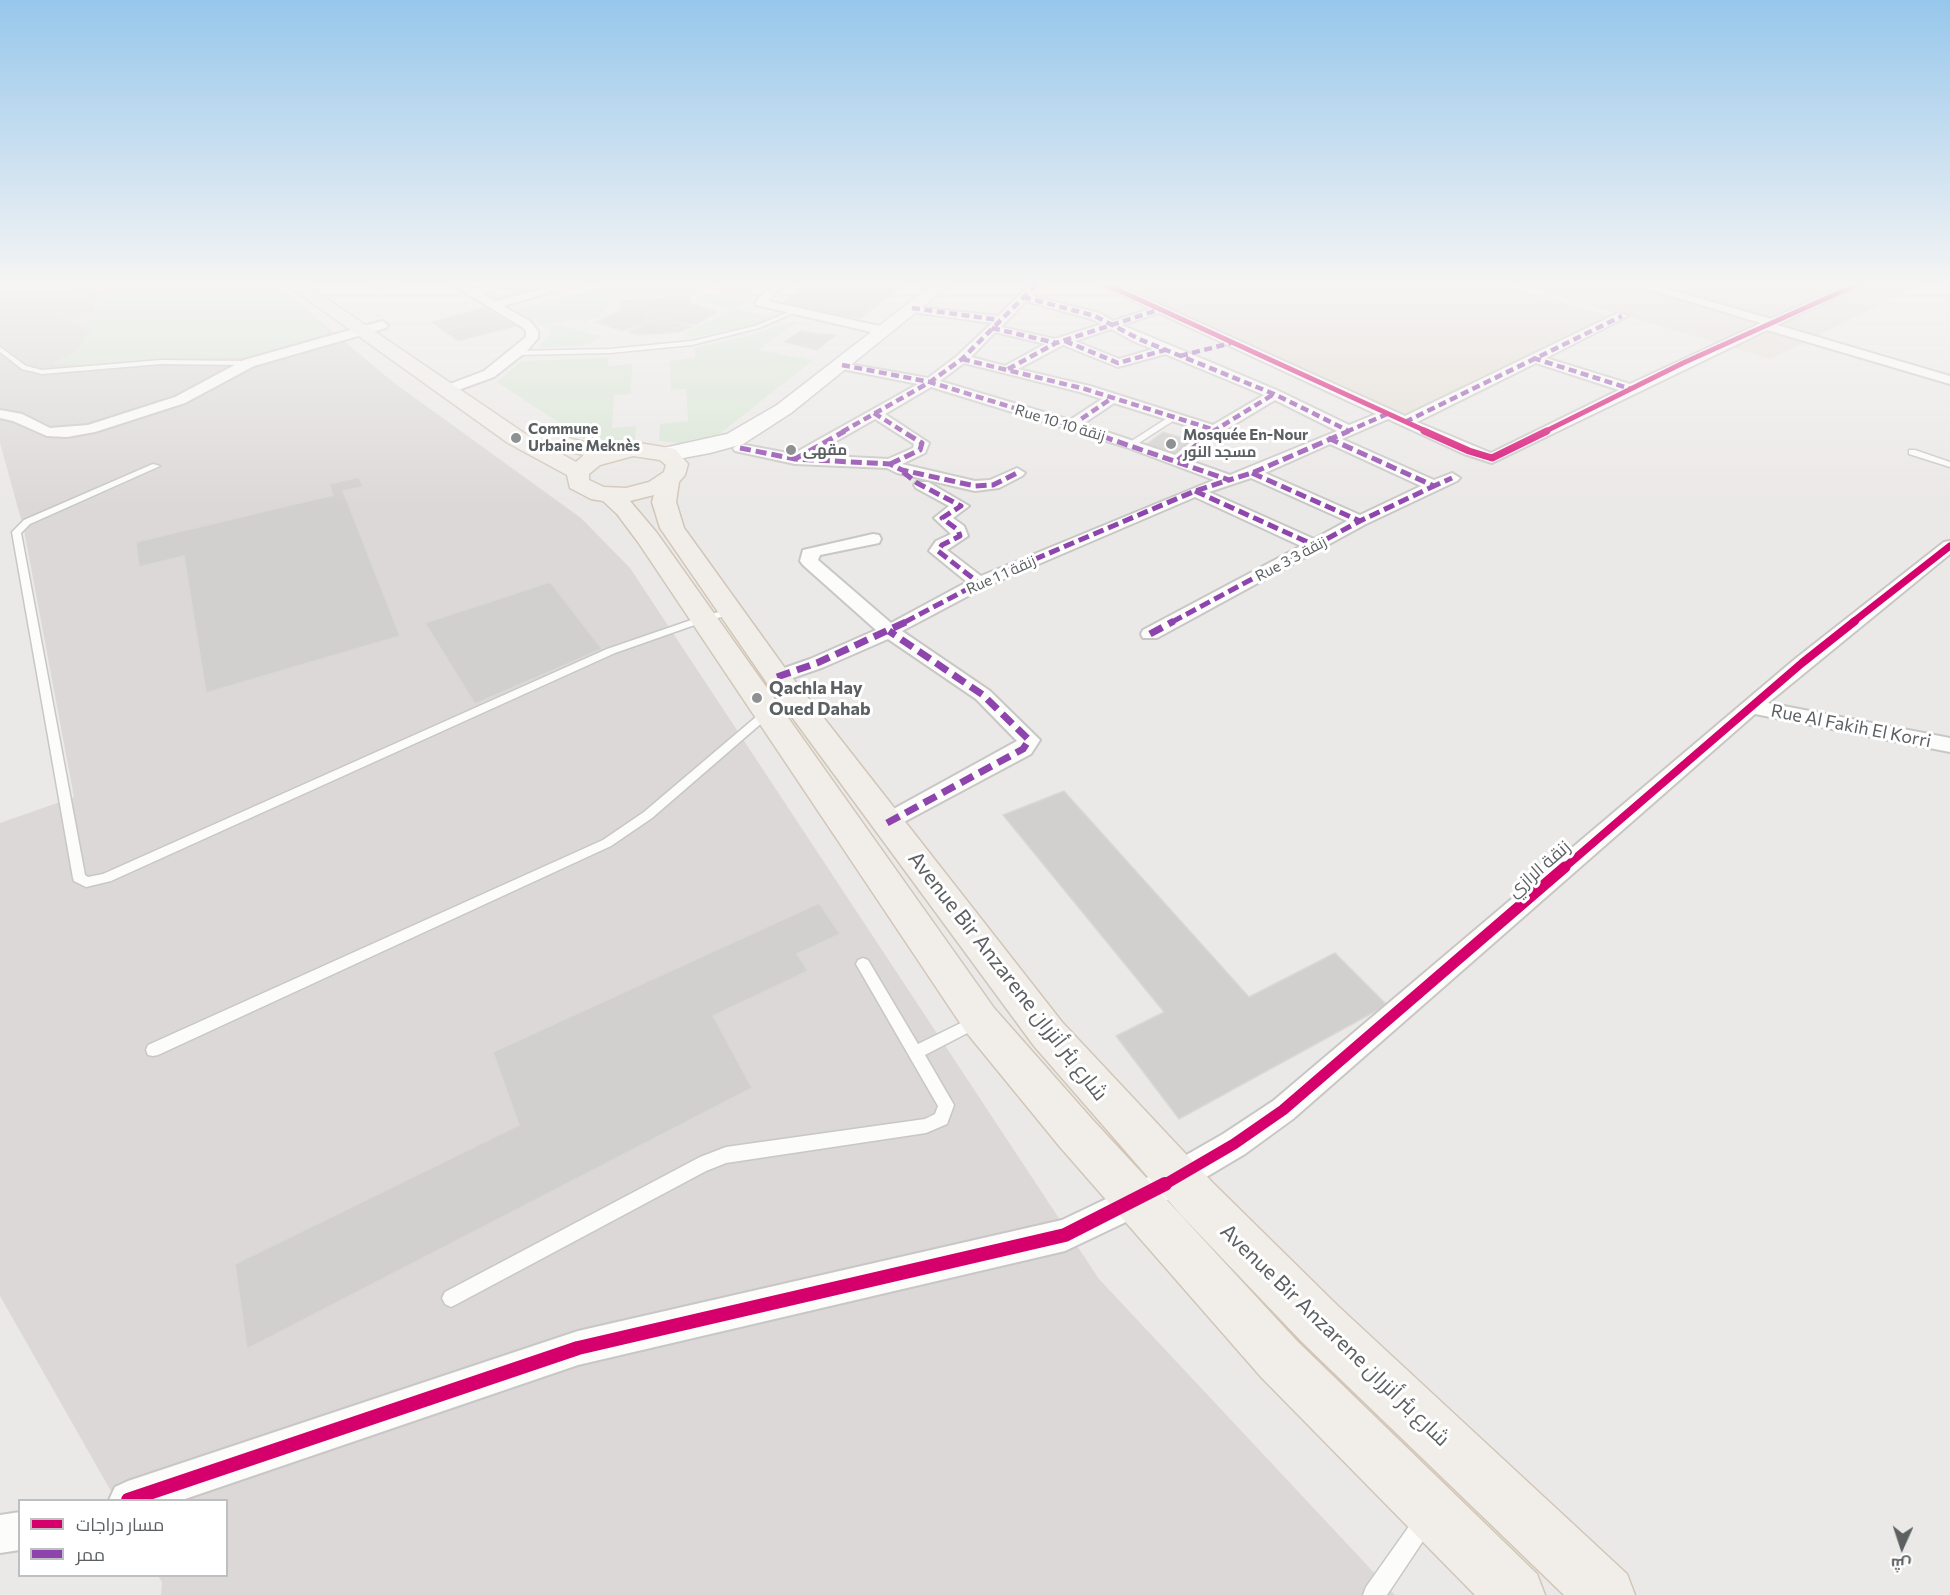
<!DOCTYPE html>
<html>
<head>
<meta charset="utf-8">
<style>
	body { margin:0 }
	#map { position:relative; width:1950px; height:1595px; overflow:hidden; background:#ebe9e7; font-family:Commissioner,Cairo,sans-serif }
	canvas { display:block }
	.legend { position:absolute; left:18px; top:1499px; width:210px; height:78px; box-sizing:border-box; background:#fff; border:2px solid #bebfc1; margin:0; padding:8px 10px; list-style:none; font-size:18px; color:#5c6063 }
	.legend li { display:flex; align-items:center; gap:12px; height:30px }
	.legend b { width:30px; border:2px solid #bebfc1 }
	.north { position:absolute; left:1872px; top:1517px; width:60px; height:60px; -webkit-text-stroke:4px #fff; paint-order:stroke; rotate:183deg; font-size:16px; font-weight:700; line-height:24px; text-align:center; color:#5c6063 }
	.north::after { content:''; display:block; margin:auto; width:21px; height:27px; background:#5c6063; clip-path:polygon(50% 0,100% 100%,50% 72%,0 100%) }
</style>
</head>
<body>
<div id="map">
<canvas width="1950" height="1595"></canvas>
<ul class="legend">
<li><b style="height:8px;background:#d6006c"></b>مسار دراجات</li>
<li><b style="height:8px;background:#8e44ad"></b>ممر</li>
</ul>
<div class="north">ش</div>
</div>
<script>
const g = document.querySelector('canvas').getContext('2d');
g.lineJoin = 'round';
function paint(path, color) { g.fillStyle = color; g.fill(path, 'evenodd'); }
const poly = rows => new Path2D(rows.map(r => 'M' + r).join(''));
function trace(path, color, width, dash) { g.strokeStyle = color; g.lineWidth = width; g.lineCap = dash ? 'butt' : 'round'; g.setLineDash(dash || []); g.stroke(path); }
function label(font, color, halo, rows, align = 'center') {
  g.font = font + ' Commissioner,Cairo,sans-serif'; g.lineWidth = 6; g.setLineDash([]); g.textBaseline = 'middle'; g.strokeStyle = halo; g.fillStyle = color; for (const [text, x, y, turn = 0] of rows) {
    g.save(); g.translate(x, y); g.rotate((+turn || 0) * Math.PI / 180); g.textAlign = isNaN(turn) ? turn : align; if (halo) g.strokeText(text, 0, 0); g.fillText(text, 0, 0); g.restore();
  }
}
paint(poly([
	[1111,284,1501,284,1615,318,1405,419],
	[1517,284,1922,284,1771,359]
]), '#e4ded5');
paint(poly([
	[0,284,276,284,393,382,581,518,630,568,1099,1279,1395,1595,161,1595,162,1582,158,1576,226,1576,226,1500,116,1500,0,1296,0,823,74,797,24,530,0,443]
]), '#dbd8d7');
paint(poly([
	[136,284,273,284,292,297,328,332,323,336,248,357,165,358,91,365,55,364,54,362,74,353,87,334,93,331,62,319,95,313,94,300],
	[614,284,711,284,699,293,748,299,736,309,773,317,751,326,693,337,683,334,734,309,702,302,695,294,611,300,602,315,585,322,576,319,545,327,514,309],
	[793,321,797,322,758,350,813,360,712,440,707,441,705,438,690,440,690,444,659,441,660,424,688,421,686,389,671,390,670,361,695,358,694,348,756,334],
	[559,325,603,337,584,346,538,347,552,333,546,328],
	[608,358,608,366,632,364,631,394,614,395,612,428,636,426,635,441,593,445,497,382,522,361]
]), '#d8e5d4');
const building = poly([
	[57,284,117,284,78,294,57,284],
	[368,284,397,284,398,285,377,290,368,284],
	[517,284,569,284,522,297,502,288,517,284],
	[728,284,763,284,746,294,720,291,728,284],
	[811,284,890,284,903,286,883,301,802,290,811,284],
	[802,290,883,301,861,318,779,305,802,290],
	[690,296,689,309,621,314,621,301,690,296],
	[689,303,718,312,695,325,670,321,671,313,664,311,689,309,689,303],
	[484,308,499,316,444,331,432,322,484,308],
	[621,310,621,314,650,312,645,315,645,320,652,321,622,331,596,322,621,310],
	[664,311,671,313,670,318,645,320,645,315,650,312,664,311],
	[499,316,516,326,458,341,444,331,499,316],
	[670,318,670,321,691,327,679,332,639,335,628,332,652,321,670,318],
	[800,331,820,334,836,335,817,350,784,342,800,331],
	[1163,432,1197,442,1177,457,1144,446,1163,432],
	[359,477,363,487,343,491,400,636,206,693,184,556,139,567,136,542,333,495,329,484,359,477],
	[550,582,602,649,475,704,425,623,550,582],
	[1064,791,1249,997,1335,953,1387,1005,1179,1119,1116,1036,1164,1012,1003,815,1064,791],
	[819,903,840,934,797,954,808,971,713,1016,752,1088,247,1349,235,1264,519,1125,493,1052,819,903]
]);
paint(building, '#d2d0cf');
trace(building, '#dad8d6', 1.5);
const lane = poly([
	[791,311,796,312,759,328,692,345,610,353,518,355,515,353,518,351,610,349,692,341,755,326,791,311],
	[0,347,26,366,42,370,161,360,249,361,252,363,249,365,161,364,42,374,22,369,0,352,0,347],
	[1172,415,1179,417,1134,446,1127,444,1172,415],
	[1909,450,1915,450,1950,462,1950,467,1909,454,1909,450],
	[153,464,160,466,30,524,21,533,85,875,88,877,103,874,607,649,700,617,730,609,735,612,733,614,706,621,615,653,111,881,86,887,74,881,73,878,12,532,24,520,153,464],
	[767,709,773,713,771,715,652,818,611,846,158,1055,153,1056,148,1055,146,1050,148,1045,603,840,644,812,763,711,767,709],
	[863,958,868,960,918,1044,971,1018,976,1016,981,1018,983,1022,981,1026,925,1055,954,1105,947,1124,926,1133,726,1163,706,1171,457,1304,451,1307,445,1304,442,1298,445,1292,700,1157,726,1147,925,1119,935,1114,938,1106,856,964,858,960,863,958],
	[1424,1512,1431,1515,1434,1522,1431,1529,1387,1595,1363,1595,1366,1587,1417,1515,1424,1512]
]);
const street = poly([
	[451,284,465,284,474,289,495,284,514,284,482,294,495,301,562,284,581,284,503,306,530,321,538,331,538,338,526,352,494,377,447,394,442,393,442,387,484,371,526,337,526,331,522,327,451,284],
	[773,284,785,284,768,301,884,327,890,331,884,335,756,305,756,301,773,284],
	[1031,284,1043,284,1032,296,1099,313,1113,321,1150,309,1099,284,1114,284,1405,416,1618,313,1628,316,1546,358,1630,384,1761,323,1632,284,1650,284,1771,319,1849,284,1864,284,1777,325,1950,376,1950,384,1767,330,1492,463,1464,454,1388,419,1342,439,1434,480,1452,473,1460,478,1457,481,1366,524,1157,638,1143,638,1141,634,1143,630,1301,546,1195,497,985,587,902,631,990,691,1040,740,1031,754,887,831,879,829,875,823,879,817,1017,741,976,699,888,639,824,667,784,681,770,681,767,677,770,673,810,659,876,630,803,565,800,561,803,550,873,534,879,535,881,539,879,543,820,555,818,560,891,623,967,582,929,551,936,541,951,534,934,518,949,506,916,488,914,485,916,482,928,482,969,506,953,518,964,526,968,536,947,550,981,576,1214,480,1126,447,931,387,885,414,929,443,925,453,902,464,975,481,990,480,1017,468,1025,473,1022,476,999,488,975,491,897,473,887,468,795,464,735,451,733,448,740,444,793,454,918,384,837,368,837,362,928,378,957,356,992,323,912,312,908,310,908,306,998,316,1031,284],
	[1026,301,1091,319,1102,324,1055,339,1001,327,1026,301],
	[1159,313,1376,414,1349,425,1279,391,1122,325,1159,313],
	[1111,329,1135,342,1153,349,1119,359,1075,341,1111,329],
	[995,332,1045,344,1005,366,971,357,995,332],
	[1063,345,1118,367,1165,354,1264,395,1213,425,1090,386,1018,369,1063,345],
	[964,363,1080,392,1102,399,1070,420,940,381,964,363],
	[1536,363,1619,390,1491,453,1417,422,1536,363],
	[1275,400,1337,431,1230,475,1188,460,1220,433,1275,400],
	[1114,403,1204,431,1175,455,1083,424,1114,403],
	[875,419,914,444,913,448,888,459,812,455,875,419],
	[1330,444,1421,486,1360,515,1265,473,1330,444],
	[1251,478,1347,521,1314,539,1209,492,1251,478],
	[382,321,388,325,386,328,254,366,185,403,95,432,67,437,47,436,13,421,0,418,0,410,22,414,50,428,88,425,175,397,244,360,382,321],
	[1950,541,1950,554,1768,703,1950,738,1950,752,1755,714,1293,1119,1245,1154,1149,1211,1065,1251,578,1365,182,1500,109,1500,115,1487,128,1481,578,1331,1062,1220,1127,1189,1223,1134,1273,1101,1795,659,1944,542,1950,541],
	[20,1512,20,1550,0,1553,0,1515,20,1512]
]);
const secondary = poly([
	[933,284,951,284,791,413,743,444,710,453,667,461,659,459,656,454,659,449,727,434,777,405,933,284]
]);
const primary = poly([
	[286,284,305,284,524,433,576,462,584,455,557,449,536,439,533,434,536,429,552,429,572,439,606,447,633,442,675,449,688,464,685,475,679,482,676,502,684,528,787,671,1062,1022,1213,1183,1338,1306,1627,1574,1635,1595,1564,1595,1302,1342,1181,1215,1034,1046,767,683,660,528,652,502,654,495,630,501,657,533,994,1008,1092,1119,1297,1341,1537,1574,1545,1595,1475,1595,1261,1377,1060,1147,966,1032,638,542,617,514,603,501,591,499,570,488,567,475,508,443,286,284],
	[633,456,660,460,666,465,664,472,649,482,626,488,604,487,589,480,589,474,600,465,633,456]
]);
trace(lane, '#c8c7c6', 3);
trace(street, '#c8c7c6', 4);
trace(secondary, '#c5c6c6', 3);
trace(primary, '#d1c6b7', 3);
paint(lane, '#fcfcfb');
paint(street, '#fcfcfb');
paint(secondary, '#fcfcfb');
paint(primary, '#f1eee9');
trace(poly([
	[1023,297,1095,316,1139,339,1274,394,1347,430],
	[912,308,999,320],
	[992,328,1056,343],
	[1065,341,1118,363,1165,350],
	[1180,356,1231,343],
	[1533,358,1631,389],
	[962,359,1085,389,1215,430],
	[842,365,930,382,1092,432],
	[1008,369,1056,343,1161,309],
	[874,413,904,432],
	[1405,422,1622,316],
	[1071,426,1112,398],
	[842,432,930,382,962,359,1037,284],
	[1212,432,1274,394],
	[1346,432,1387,414]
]), '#8e44ad', 4.5, [8, 4.5]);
trace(poly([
	[1087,431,1229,480,1252,473,1349,431],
	[1328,438,1434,486,1452,478],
	[740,448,795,459,890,464,902,470,975,486,993,485,1017,473],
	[795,459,845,431],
	[1178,460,1214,431],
	[890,464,920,450,922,443,902,431],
	[903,472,917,483,961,506,942,518,958,530,960,536,942,545,938,551,979,583],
	[1252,473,1360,521],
	[1195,491,1316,546],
	[905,622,979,583,1195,491,1229,480],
	[1172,622,1360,521,1434,486]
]), '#8e44ad', 5, [11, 5]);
trace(poly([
	[1150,634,1174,621],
	[777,677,817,663,908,621],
	[887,823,1023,749,1029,740,983,695,889,631]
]), '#8e44ad', 7, [14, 7]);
trace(poly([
	[1105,284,1428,432],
	[1544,432,1683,363,1858,284]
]), '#d6006c', 5);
trace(poly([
	[1424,431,1469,451,1492,458,1547,431],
	[1853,622,1950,546]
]), '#d6006c', 7);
trace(poly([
	[1564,868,1802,663,1855,621]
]), '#d6006c', 8);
trace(poly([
	[1162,1186,1234,1144,1283,1110,1565,867]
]), '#d6006c', 11);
trace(poly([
	[128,1500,578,1348,1065,1235,1165,1184]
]), '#d6006c', 14);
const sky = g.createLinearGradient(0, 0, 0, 507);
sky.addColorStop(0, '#97c7ec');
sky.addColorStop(0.56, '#f6f5f4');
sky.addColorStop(1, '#f6f5f400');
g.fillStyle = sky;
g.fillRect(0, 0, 1950, 507);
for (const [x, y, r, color] of [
	[516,438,6,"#8e9091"],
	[1171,444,6,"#8e9091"],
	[791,450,6,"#8e9091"],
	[757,698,6,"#8e9091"]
]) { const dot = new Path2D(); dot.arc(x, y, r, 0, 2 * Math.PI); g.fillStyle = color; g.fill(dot); trace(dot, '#fff', 2); }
label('15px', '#5c6063', '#fff', [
	["Rue 10 زنقة 10",1060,423,17],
	["Rue 3 زنقة 3",1291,559,-28],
	["Rue 1 زنقة 1",1001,575,-24]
]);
label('bold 15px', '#5c6063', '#fff', [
	["Commune",528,429],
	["Urbaine Meknès",528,446],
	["Mosquée En-Nour",1183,435],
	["مسجد النور",1183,452],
	["مقهى",803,450]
], 'left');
label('bold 18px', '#5c6063', '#fff', [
	["Qachla Hay",769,688],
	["Oued Dahab",769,709]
], 'left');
label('18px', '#5c6063', '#fff', [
	["Rue Al Fakih El Korri",1851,726,11],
	["زنقة الرازي",1539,869,-41]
]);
label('21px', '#5c6063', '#fff', [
	["Avenue Bir Anzarene شارع بئر أنزران",1008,976,52],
	["Avenue Bir Anzarene شارع بئر أنزران",1335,1335,44]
]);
</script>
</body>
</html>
